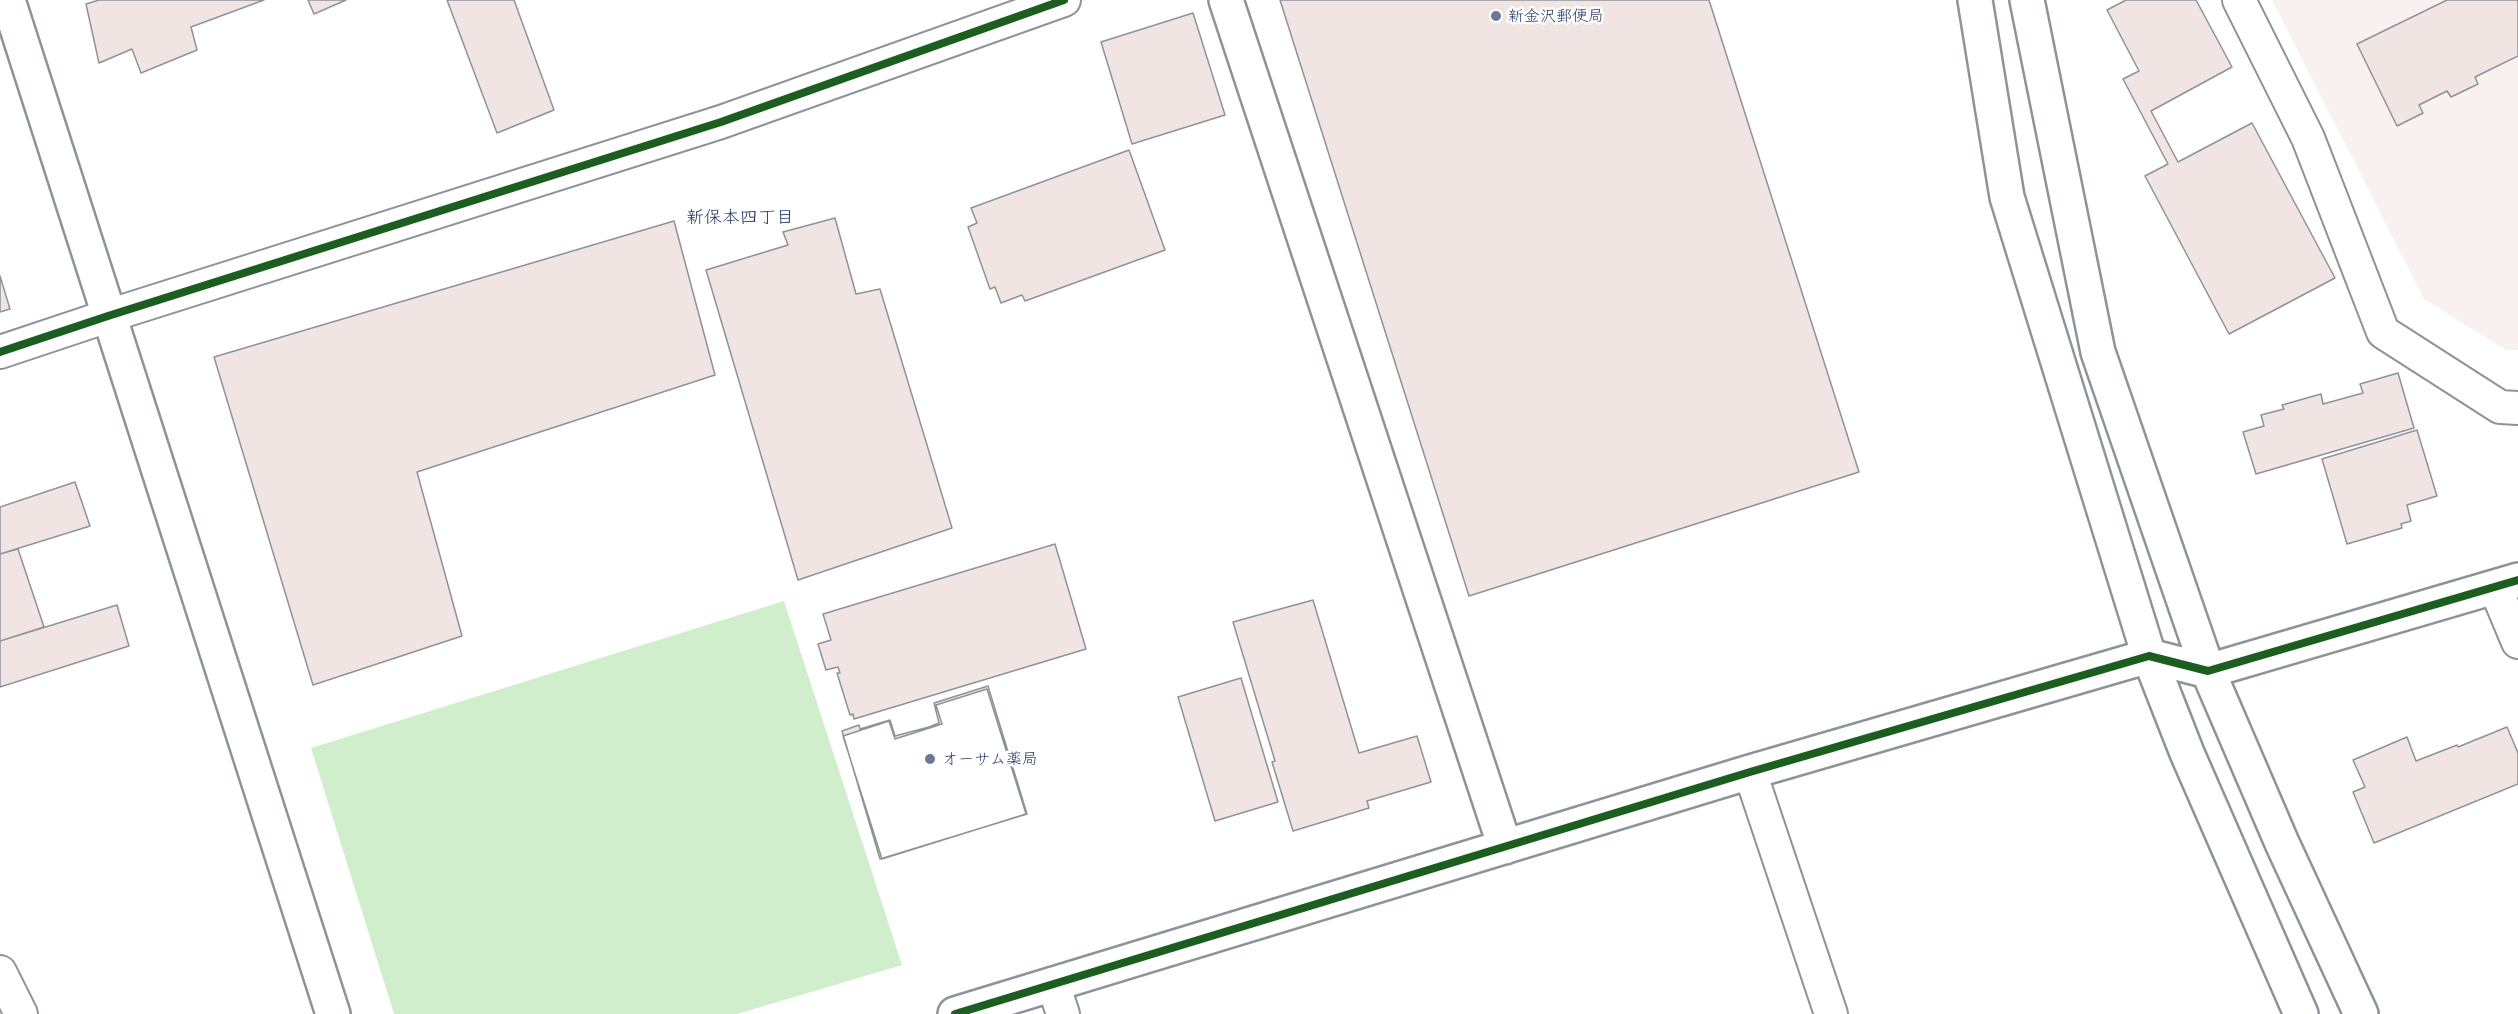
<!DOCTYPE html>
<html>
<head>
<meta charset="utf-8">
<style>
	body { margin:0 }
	canvas { display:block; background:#fff }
</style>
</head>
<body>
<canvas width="2518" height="1014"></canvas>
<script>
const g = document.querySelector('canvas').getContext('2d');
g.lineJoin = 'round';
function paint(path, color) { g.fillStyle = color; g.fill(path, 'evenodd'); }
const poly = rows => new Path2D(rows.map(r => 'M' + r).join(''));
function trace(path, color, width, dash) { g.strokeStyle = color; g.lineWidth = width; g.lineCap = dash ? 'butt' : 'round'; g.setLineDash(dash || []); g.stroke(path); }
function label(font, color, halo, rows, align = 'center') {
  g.font = font + ' Mali,"Klee One",sans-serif'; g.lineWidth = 5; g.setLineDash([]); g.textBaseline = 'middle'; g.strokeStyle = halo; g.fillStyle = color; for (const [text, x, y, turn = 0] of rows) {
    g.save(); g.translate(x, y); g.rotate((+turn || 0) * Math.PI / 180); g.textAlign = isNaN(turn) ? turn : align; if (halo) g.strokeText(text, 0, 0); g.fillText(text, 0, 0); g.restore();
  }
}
paint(poly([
	[2272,0,2518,0,2518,350,2506,350,2424,299]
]), '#f9f0f0');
paint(poly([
	[784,601,902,965,737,1014,394,1014,311,748]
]), '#d1eecc');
const building = poly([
	[99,0,264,0,191,27,197,50,141,73,132,49,99,63,86,4,99,0],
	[308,0,346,0,314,14,308,0],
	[447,0,514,0,554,110,497,133,447,0],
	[1280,0,1709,0,1859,472,1469,596,1280,0],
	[2126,0,2196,0,2232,67,2151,111,2178,162,2252,123,2335,278,2229,334,2145,176,2168,164,2123,79,2139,71,2107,10,2126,0],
	[2447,0,2518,0,2518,56,2475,77,2478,84,2451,97,2447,91,2419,105,2423,113,2397,126,2357,44,2447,0],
	[1193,13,1225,115,1132,144,1101,42,1193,13],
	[1129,150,1165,250,1025,301,1022,295,1001,303,995,287,990,289,968,227,977,223,971,208,1129,150],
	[835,218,856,294,880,289,952,528,798,580,706,270,788,245,783,232,835,218],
	[674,221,715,375,417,472,462,636,313,685,214,357,674,221],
	[0,276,10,309,0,312,0,276],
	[2398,373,2414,428,2256,474,2243,432,2264,426,2261,415,2284,409,2282,405,2321,394,2323,404,2363,393,2360,384,2398,373],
	[2417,430,2437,496,2407,505,2411,521,2401,524,2402,528,2347,544,2322,459,2417,430],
	[75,482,90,526,0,554,0,507,75,482],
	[1055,544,1086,649,854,719,853,714,850,715,837,673,840,673,838,667,826,670,818,644,831,640,823,614,1055,544],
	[18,549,44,627,0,641,0,554,18,549],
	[1313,600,1359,753,1417,736,1431,782,1367,801,1369,808,1293,831,1272,762,1275,761,1233,622,1313,600],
	[117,605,129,646,0,687,0,641,117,605],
	[1241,678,1278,802,1215,821,1178,697,1241,678],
	[988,686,1027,814,880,859,842,731,859,725,860,729,890,720,895,736,929,727,939,723,934,703,988,686],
	[987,689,1026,814,882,859,843,736,889,721,895,739,942,724,936,705,987,689],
	[2507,727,2518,753,2518,784,2374,843,2353,792,2365,787,2353,760,2407,737,2416,761,2457,745,2458,747,2507,727]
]);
paint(building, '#f1e5e4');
trace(building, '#8e929a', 1.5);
const minor = poly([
	[2239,0,2308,138,2383,332,2500,407,2518,408],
	[0,352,108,316,721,122,1064,0],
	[2495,587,2518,642],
	[1750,772,1831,1014],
	[0,972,21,1014],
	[1053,984,1063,1014]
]);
const tertiary = poly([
	[8,0,333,1014],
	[1226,0,1505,847],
	[1975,0,2007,197,2149,656,2187,753,2301,1014],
	[2027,0,2098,352,2208,671,2282,843,2361,1014],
	[955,1014,1750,772,2149,656,2208,671,2518,580]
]);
trace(minor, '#8e929a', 36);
trace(tertiary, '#8e929a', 38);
trace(minor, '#fff', 32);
trace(tertiary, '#fff', 33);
trace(poly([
	[0,352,108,316,721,122,1064,0],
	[955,1014,1750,772,2149,656,2208,671,2518,580]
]), '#1b5e20', 8);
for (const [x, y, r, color] of [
	[1496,16,6,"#6b7896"],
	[930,759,6,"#6b7896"]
]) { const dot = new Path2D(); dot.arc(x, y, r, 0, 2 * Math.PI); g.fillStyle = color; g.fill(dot); trace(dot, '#fff', 2); }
label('16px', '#1b2f5e', '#fff', [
	["新金沢郵便局",1508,16],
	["オーサム薬局",942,759]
], 'left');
label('18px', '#1b2f5e', '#fff', [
	["新保本四丁目",740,217]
]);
</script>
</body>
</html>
